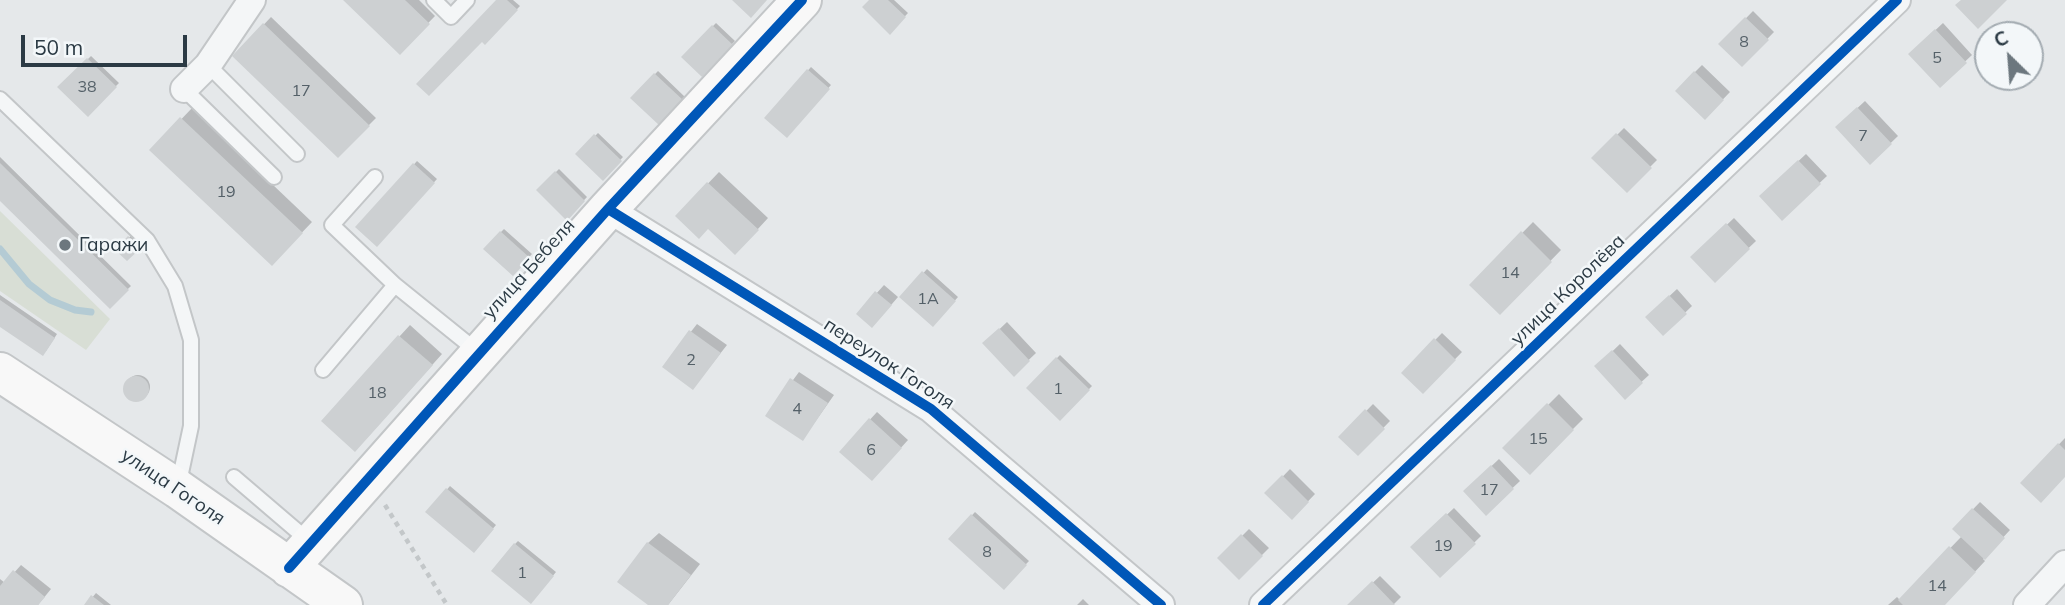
<!DOCTYPE html>
<html>
<head>
<meta charset="utf-8">
<style>
	body { margin:0 }
	#map { position:relative; width:2065px; height:605px; overflow:hidden; background:#e5e8ea; font-family:Mulish,sans-serif }
	canvas { display:block }
	.north { position:absolute; left:1974px; top:21px; width:70px; height:70px; box-sizing:border-box; background:#f3f7f9; border:2px solid #a3abb1; border-radius:50%; rotate:335deg; font-size:19px; font-weight:700; line-height:28px; text-align:center; color:#2b3a44 }
	.north::after { content:''; display:block; margin:auto; width:24px; height:32px; background:#6c777e; clip-path:polygon(50% 0,100% 100%,50% 72%,0 100%) }
	.scale { position:absolute; left:21px; top:35px; width:166px; height:32px; box-sizing:border-box; border:4px solid #2b3a44; border-top:0; padding-left:9px; font-size:21px; line-height:24px; white-space:nowrap; color:#2b3a44; -webkit-text-stroke:5px #f3f7f9; paint-order:stroke }
</style>
</head>
<body>
<div id="map">
<canvas width="2065" height="605"></canvas>
<div class="north">С</div>
<div class="scale">50 m</div>
</div>
<script>
const g = document.querySelector('canvas').getContext('2d');
g.lineJoin = 'round';
function paint(path, color) { g.fillStyle = color; g.fill(path, 'evenodd'); }
const poly = rows => new Path2D(rows.map(r => 'M' + r).join(''));
function trace(path, color, width, dash) { g.strokeStyle = color; g.lineWidth = width; g.lineCap = dash ? 'butt' : 'round'; g.setLineDash(dash || []); g.stroke(path); }
function label(font, color, halo, rows, align = 'center') {
  g.font = font + ' Mulish,sans-serif'; g.lineWidth = 5; g.setLineDash([]); g.textBaseline = 'middle'; g.strokeStyle = halo; g.fillStyle = color; for (const [text, x, y, turn = 0] of rows) {
    g.save(); g.translate(x, y); g.rotate((+turn || 0) * Math.PI / 180); g.textAlign = isNaN(turn) ? turn : align; if (halo) g.strokeText(text, 0, 0); g.fillText(text, 0, 0); g.restore();
  }
}
paint(poly([
	[0,211,110,319,86,350,0,291]
]), '#d8ded5');
paint(poly([
	[346,0,419,0,435,16,400,52],
	[498,0,513,0,520,6,485,42],
	[872,0,894,0,908,13,890,32],
	[1753,11,1774,32,1742,65,1721,44],
	[271,17,376,118,338,156,234,56],
	[716,23,735,41,702,75,684,56],
	[1943,23,1972,55,1940,85,1910,54],
	[91,56,119,83,88,114,60,87],
	[1702,65,1730,92,1705,118,1677,90],
	[811,67,831,85,787,135,766,117],
	[658,71,685,97,660,124,632,98],
	[1865,101,1898,136,1870,163,1837,127],
	[192,108,312,222,272,264,152,150],
	[1624,128,1657,160,1627,190,1594,158],
	[598,133,623,157,603,178,577,154],
	[1806,154,1827,176,1782,218,1761,196],
	[0,157,131,286,110,306,0,198],
	[417,161,437,179,377,244,358,227],
	[559,169,587,197,567,218,538,190],
	[719,172,768,218,746,242,677,216],
	[1734,218,1756,241,1715,280,1693,257],
	[1533,222,1561,250,1500,313,1471,285],
	[504,229,532,254,513,274,485,248],
	[136,230,146,240,127,259,118,250],
	[927,269,958,297,933,325,902,297],
	[884,285,898,297,879,319,858,314],
	[1677,289,1692,306,1663,334,1647,317],
	[0,295,57,334,46,351,0,325],
	[1007,322,1036,353,1014,374,985,343],
	[697,324,727,345,693,388,664,366],
	[410,325,442,354,366,439,323,420],
	[1442,333,1462,352,1423,392,1403,373],
	[1620,344,1649,375,1625,397,1596,367],
	[1060,355,1092,386,1060,419,1028,388],
	[799,372,834,395,803,439,767,415],
	'126 387a12 12 0 1 1 24 0a12 12 0 1 1-24 0Z',
	[1559,394,1583,419,1530,472,1505,448],
	[1373,404,1390,421,1358,454,1341,437],
	[877,412,908,440,879,472,841,451],
	[2065,438,2065,475,2022,483],
	[1499,459,1520,481,1486,513,1465,491],
	[1290,469,1315,494,1292,518,1267,493],
	[450,486,496,525,474,551,427,512],
	[1980,502,2010,530,1983,559,1985,561,1944,605,1888,605,1897,597,1900,600,1962,536,1954,529],
	[1454,508,1481,536,1440,576,1413,547],
	[975,512,1029,561,1004,587,950,539],
	[1249,529,1269,548,1239,578,1220,558],
	[659,533,700,564,668,605,650,605,648,543],
	[518,541,556,572,534,599,515,544],
	[21,565,51,589,38,605,0,605,0,579,5,583],
	[1380,576,1401,597,1393,605,1349,605],
	[96,593,111,605,86,605],
	[1083,599,1089,605,1077,605]
]), '#0003');
trace(poly([
	[0,249,29,284,50,300,75,310,91,312]
]), '#b4cbd4', 7);
paint(poly([
	[343,0,405,0,430,24,400,55],
	[496,0,507,0,518,10,485,45,482,42,429,96,416,84],
	[732,0,767,0,751,18],
	[869,0,888,0,906,17,890,35,862,7],
	[1961,0,2007,0,1978,29,1955,5],
	[1745,17,1769,40,1742,67,1718,44],
	[263,23,370,126,338,158,232,56],
	[712,25,733,45,702,77,681,57],
	[1935,29,1967,63,1940,88,1908,54],
	[87,58,117,87,88,117,57,87],
	[807,69,830,89,787,138,764,118],
	[1694,71,1724,100,1705,120,1675,91],
	[654,73,684,101,660,126,630,98],
	[1857,107,1892,144,1870,165,1835,127],
	[180,117,303,233,272,266,149,150],
	[1616,133,1652,168,1627,193,1591,158],
	[594,134,622,161,603,181,575,154],
	[1798,160,1821,184,1782,221,1759,196],
	[0,163,129,290,110,309,0,201],
	[413,163,435,183,377,247,355,227],
	[555,171,585,201,567,221,536,190],
	[707,182,759,230,735,255,708,229,699,239,675,216],
	[1726,223,1750,249,1715,283,1690,257],
	[500,231,530,258,513,276,483,249],
	[1521,231,1552,262,1500,315,1469,285],
	[128,236,141,248,127,261,115,250],
	[922,271,956,301,933,327,899,297],
	[875,291,892,305,872,328,856,314],
	[1669,295,1687,314,1663,336,1645,317],
	[0,300,55,338,43,356,0,327],
	[999,328,1030,361,1014,377,982,343],
	[689,330,721,353,693,390,662,367],
	[398,335,433,365,355,452,321,421],
	[1434,338,1456,360,1423,394,1401,373],
	[1612,350,1643,383,1625,400,1594,366],
	[1056,357,1090,390,1060,421,1026,388],
	'123 389a13 13 0 1 1 26 0a13 13 0 1 1-26 0Z',
	[790,378,828,403,803,441,765,416],
	[1547,403,1574,430,1530,475,1502,448],
	[1365,409,1385,429,1358,456,1338,437],
	[869,418,902,448,872,481,839,452],
	[2058,443,2065,450,2065,477,2041,503,2020,483],
	[1491,465,1514,489,1486,516,1463,491],
	[1282,475,1309,502,1292,520,1264,493],
	[446,488,494,529,474,553,425,512],
	[1972,508,2005,538,1985,560,1952,529],
	[1446,513,1476,544,1440,578,1410,547],
	[971,514,1027,565,1004,590,948,539],
	[1241,534,1263,556,1239,580,1217,558],
	[647,542,691,575,668,605,648,605,617,582],
	[514,543,554,576,531,604,491,571],
	[1949,546,1976,572,1945,605,1903,605,1898,600],
	[13,570,45,597,38,605,0,605,0,586],
	[1372,581,1395,605,1347,605],
	[91,595,104,605,84,605]
]), '#cdd0d2');
const lane = poly([
	[434,0,451,17,467,0],
	[208,65,297,154],
	[184,89,274,177],
	[0,99,147,240,175,286,191,340,191,426,178,487],
	[375,177,332,225,395,285,478,352],
	[323,370,395,285],
	[234,477,310,542]
]);
const street = poly([
	[184,89,208,65,252,0],
	[608,209,931,409,1161,605],
	[1263,605,1897,0],
	[2027,605,2065,564]
]);
const secondary = poly([
	[0,372,178,489,343,605],
	[289,568,608,209,802,0]
]);
trace(lane, '#c3c6c8', 18);
trace(street, '#c3c6c8', 30);
trace(secondary, '#c3c6c8', 42);
trace(poly([
	[385,505,447,605]
]), '#c3c7c9', 4.5, [5, 5]);
trace(lane, '#f4f6f7', 14);
trace(street, '#f4f6f7', 26);
trace(secondary, '#f8f8f8', 38);
trace(poly([
	[608,209,931,409,1161,605],
	[289,568,608,209,802,0],
	[1263,605,1897,0]
]), '#0057b8', 10);
for (const [x, y, r, color] of [
	[65,245,7,"#6c777e"]
]) { const dot = new Path2D(); dot.arc(x, y, r, 0, 2 * Math.PI); g.fillStyle = color; g.fill(dot); trace(dot, '#f3f7f9', 2.5); }
label('16px', '#546068', null, [
	["8",1744,42],
	["5",1937,58],
	["38",87,87],
	["17",301,91],
	["7",1863,136],
	["19",226,192],
	["14",1510,273],
	["1А",928,299],
	["2",691,360],
	["1",1058,389],
	["18",377,393],
	["4",797,409],
	["15",1538,439],
	["6",871,450],
	["17",1489,490],
	["19",1443,546],
	["8",987,552],
	["1",522,573],
	["14",1937,586]
]);
label('19px', '#2b3a44', '#f3f7f9', [
	["Гаражи",79,245]
], 'left');
label('19px', '#2b3a44', '#f3f7f9', [
	["улица Бебеля",529,269,-48],
	["улица Королёва",1568,290,-44],
	["переулок Гоголя",889,364,33],
	["улица Гоголя",173,487,34]
]);
</script>
</body>
</html>
